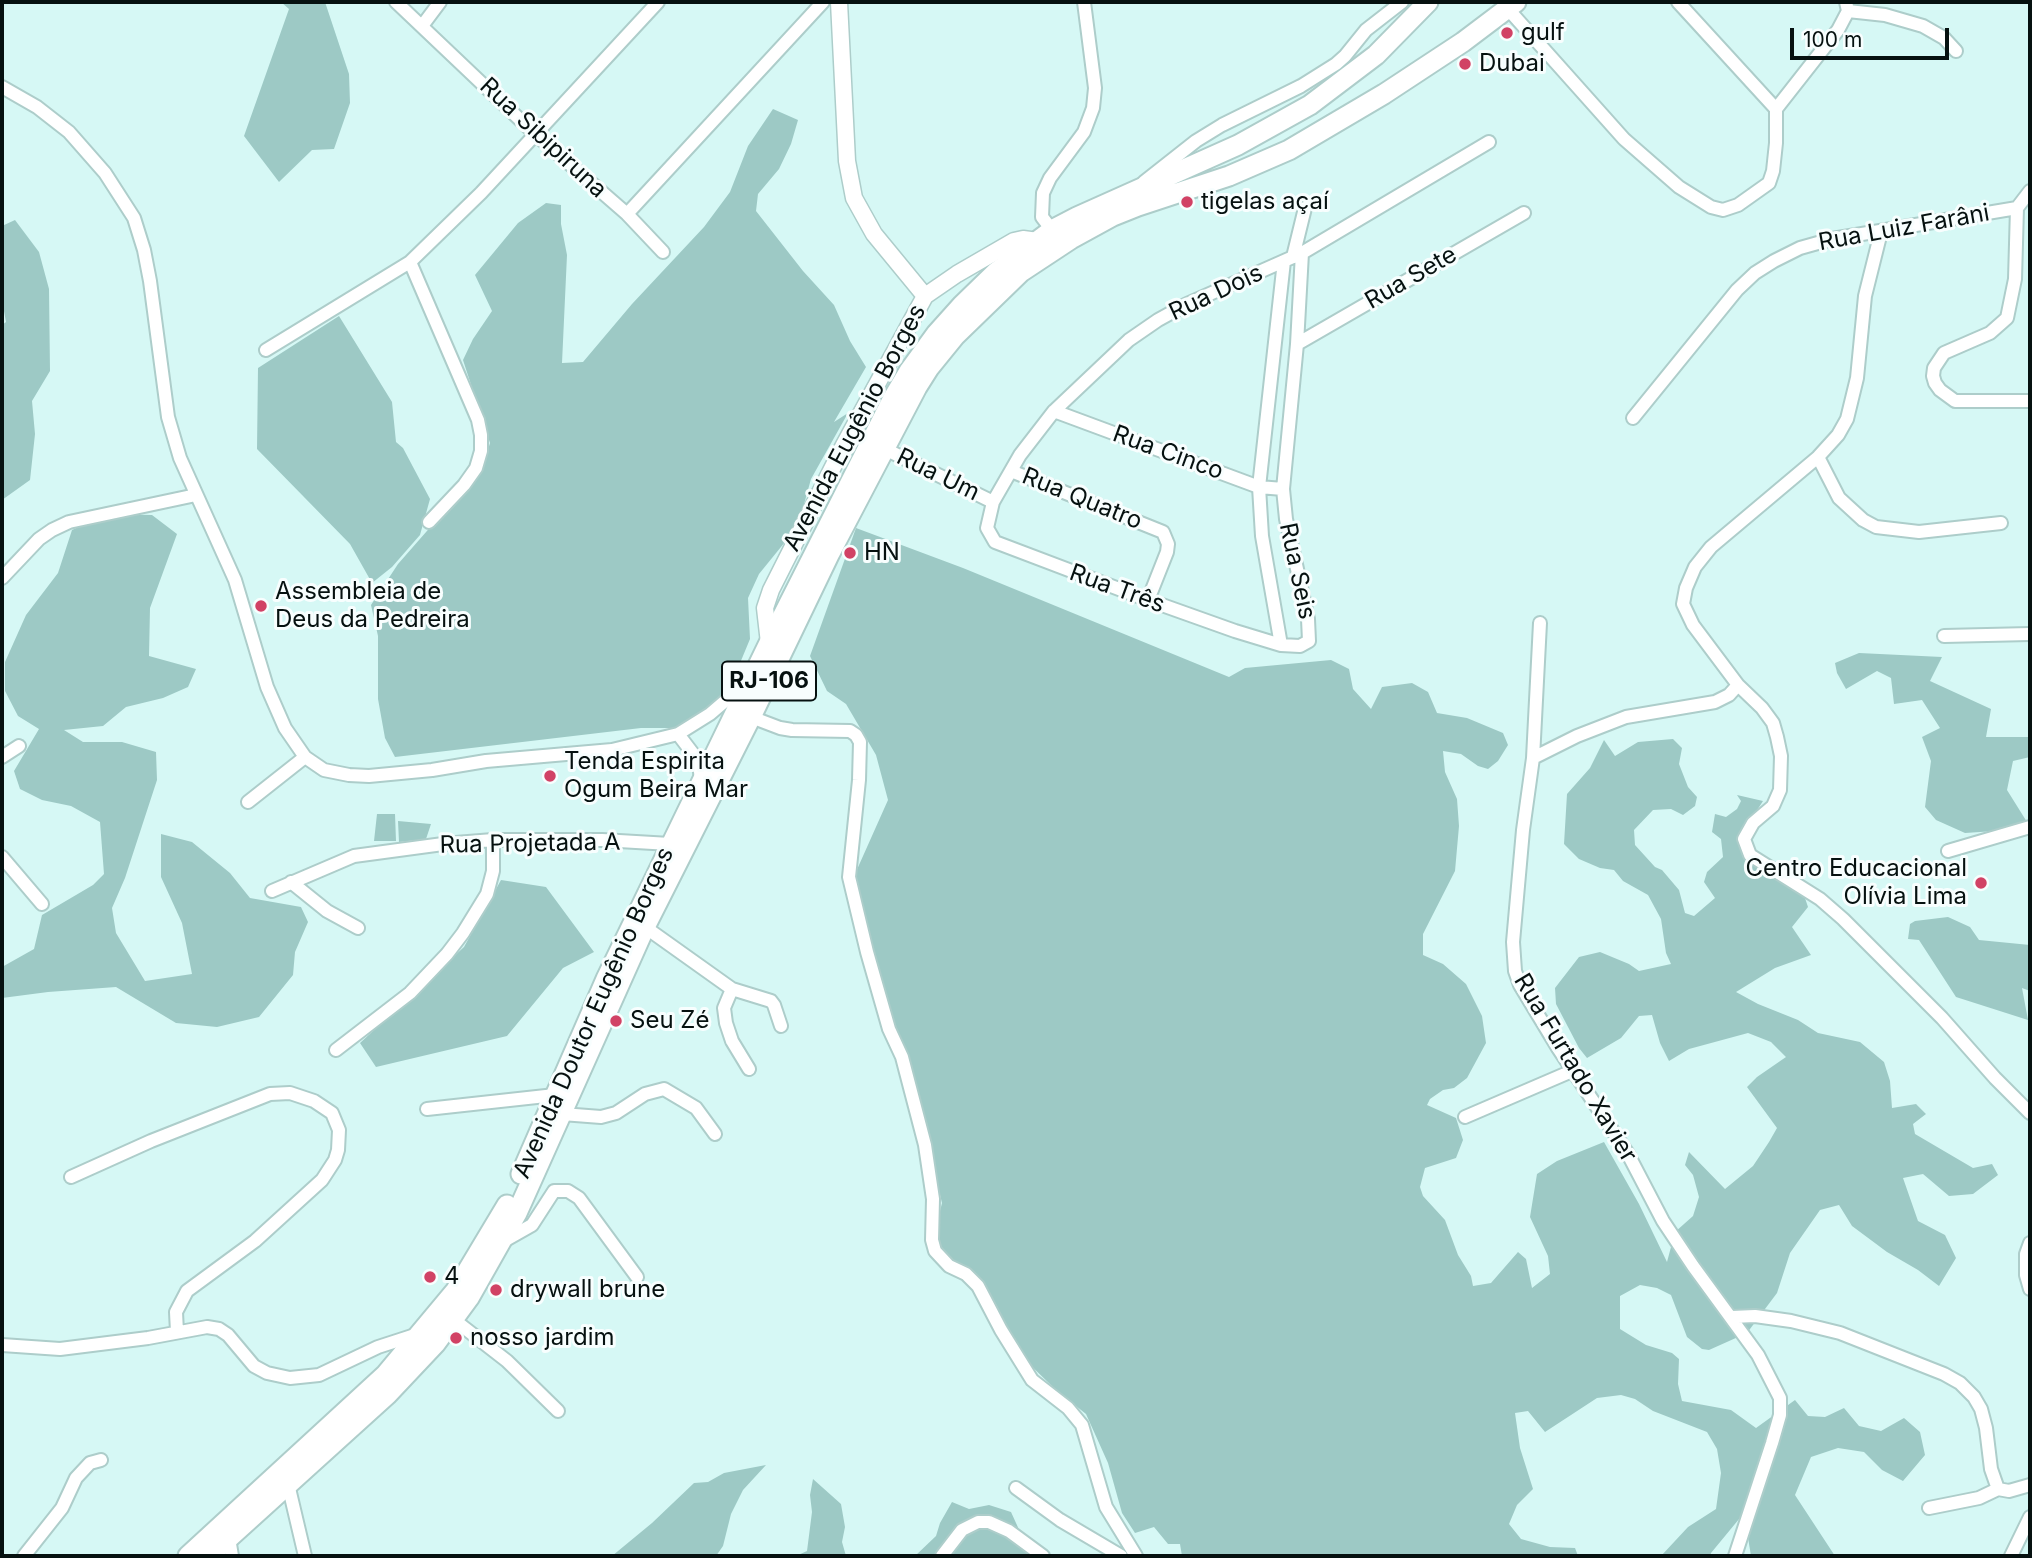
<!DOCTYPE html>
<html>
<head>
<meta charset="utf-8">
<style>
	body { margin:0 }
	#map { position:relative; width:2032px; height:1558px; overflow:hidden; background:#d6f8f5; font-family:Inter,sans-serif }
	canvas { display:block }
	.frame { position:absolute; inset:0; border:4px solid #061110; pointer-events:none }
	.scale { position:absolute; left:1790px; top:28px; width:159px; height:32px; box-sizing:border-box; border:4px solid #061110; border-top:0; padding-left:9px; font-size:21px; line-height:24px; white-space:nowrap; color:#061110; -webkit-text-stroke:5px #f8fefe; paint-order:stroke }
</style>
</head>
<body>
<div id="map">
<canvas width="2032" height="1558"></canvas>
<div class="frame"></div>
<div class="scale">100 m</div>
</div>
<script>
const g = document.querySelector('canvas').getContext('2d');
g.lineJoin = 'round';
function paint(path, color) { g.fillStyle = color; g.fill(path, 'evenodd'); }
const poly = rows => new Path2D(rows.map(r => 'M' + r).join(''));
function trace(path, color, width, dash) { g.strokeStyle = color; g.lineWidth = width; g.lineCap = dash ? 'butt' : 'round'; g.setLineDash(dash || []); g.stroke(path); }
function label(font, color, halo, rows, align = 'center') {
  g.font = font + ' Inter,sans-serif'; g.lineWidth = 6; g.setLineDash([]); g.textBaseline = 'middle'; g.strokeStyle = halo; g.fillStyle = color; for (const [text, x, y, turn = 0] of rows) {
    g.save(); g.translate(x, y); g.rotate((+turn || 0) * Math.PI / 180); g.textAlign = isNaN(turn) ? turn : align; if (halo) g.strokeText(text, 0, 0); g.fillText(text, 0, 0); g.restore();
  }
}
paint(poly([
	[281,2,325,2,349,74,350,103,334,149,312,150,279,182,244,136,289,9],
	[773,109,798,120,791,144,779,169,758,194,756,211,803,271,834,305,850,341,866,367,834,422,848,413,811,479,798,526,759,574,748,598,750,639,733,680,724,693,700,713,674,728,641,728,395,757,385,738,378,699,378,636,371,605,398,564,483,467,490,443,463,360,473,339,492,311,475,275,518,223,546,203,561,205,561,224,567,255,562,363,583,362,632,304,704,227,730,192,748,146],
	[15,220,39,252,49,289,50,371,32,401,35,434,30,480,2,500,2,325,6,322,2,300,2,226],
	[339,316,392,402,396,442,403,448,430,499,420,535,392,567,372,583,350,544,257,449,258,368],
	[106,514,152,515,177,534,150,608,149,656,196,669,188,687,163,698,126,707,103,726,64,730,83,742,122,742,156,752,157,780,125,878,112,908,116,933,145,981,192,974,182,923,161,877,161,834,192,842,230,873,250,898,301,907,308,922,295,952,293,975,259,1017,217,1027,176,1023,116,987,48,992,2,998,2,967,34,949,42,915,93,885,104,874,100,822,71,806,42,800,20,789,14,771,39,729,18,716,5,691,5,662,26,615,58,573,72,530],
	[856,528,963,568,1229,677,1245,668,1331,660,1349,669,1353,689,1371,709,1382,687,1412,683,1428,692,1437,713,1467,718,1503,733,1508,745,1498,761,1488,769,1478,766,1461,754,1443,751,1445,772,1457,799,1459,826,1455,871,1423,934,1423,955,1443,964,1466,984,1482,1016,1486,1043,1467,1078,1454,1088,1443,1090,1430,1099,1427,1105,1456,1118,1463,1140,1456,1158,1425,1168,1420,1187,1423,1196,1445,1220,1458,1255,1471,1276,1473,1286,1491,1283,1518,1252,1526,1259,1532,1288,1550,1274,1548,1256,1530,1217,1537,1174,1557,1161,1604,1142,1639,1204,1667,1262,1675,1232,1693,1216,1699,1197,1693,1175,1685,1165,1689,1152,1725,1189,1753,1166,1769,1142,1777,1128,1747,1087,1757,1077,1786,1057,1771,1042,1748,1033,1689,1049,1669,1061,1660,1043,1652,1015,1639,1016,1621,1038,1587,1058,1579,1048,1556,1004,1555,988,1579,957,1600,952,1629,964,1639,971,1671,964,1666,953,1661,919,1648,895,1623,881,1614,870,1600,868,1579,859,1564,844,1567,794,1590,768,1604,740,1615,756,1638,742,1673,739,1682,748,1679,764,1688,787,1697,797,1695,806,1683,815,1671,809,1653,810,1634,830,1635,845,1655,867,1662,870,1679,890,1685,913,1694,916,1715,898,1704,882,1707,872,1723,857,1721,839,1712,832,1715,814,1726,817,1737,809,1741,801,1737,795,1763,801,1750,821,1750,853,1792,879,1805,898,1808,907,1792,927,1811,955,1775,968,1736,992,1758,1004,1798,1020,1818,1033,1860,1042,1884,1062,1890,1081,1892,1108,1916,1104,1926,1114,1913,1124,1915,1134,1973,1168,1992,1164,1998,1175,1973,1194,1949,1196,1923,1174,1903,1178,1918,1221,1945,1235,1956,1258,1939,1286,1918,1270,1887,1252,1852,1226,1839,1205,1820,1210,1790,1253,1777,1293,1747,1333,1709,1350,1702,1349,1687,1337,1671,1295,1657,1288,1640,1285,1620,1296,1620,1329,1646,1345,1672,1353,1679,1359,1678,1384,1682,1401,1731,1410,1756,1428,1795,1400,1808,1416,1825,1417,1844,1408,1859,1426,1881,1431,1904,1418,1920,1432,1925,1455,1903,1481,1882,1470,1864,1452,1838,1448,1811,1457,1795,1495,1835,1556,1751,1556,1744,1513,1711,1553,1710,1556,1661,1556,1688,1527,1716,1509,1721,1473,1717,1449,1707,1432,1653,1411,1635,1399,1621,1395,1597,1398,1545,1432,1528,1411,1515,1413,1520,1448,1533,1489,1517,1505,1509,1524,1521,1539,1550,1547,1575,1548,1578,1556,1182,1556,1180,1544,1168,1544,1154,1527,1135,1533,1122,1513,1108,1463,1086,1414,1056,1390,1019,1354,995,1305,965,1268,942,1258,935,1231,942,1203,905,1053,875,971,862,922,855,874,888,800,876,755,846,704,827,691,810,656],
	[1859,653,1942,657,1930,681,1991,709,1986,737,2030,737,2030,757,2013,761,2007,790,2027,822,1995,831,1965,833,1936,820,1925,807,1931,761,1922,737,1940,728,1922,700,1894,704,1891,678,1877,671,1846,689,1837,673,1835,663],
	[377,814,395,814,396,841,374,841],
	[398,821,431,824,426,839,399,842],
	[501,880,546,887,594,952,563,968,507,1036,376,1067,360,1043,464,947],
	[1948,917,1970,927,1979,940,2030,945,2030,991,2022,988,2028,1020,1956,997,1919,940,1908,939,1910,924,1915,921],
	[766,1465,743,1490,731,1514,723,1546,716,1556,612,1556,652,1523,694,1483,708,1482,724,1473],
	[813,1479,841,1504,845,1527,842,1542,846,1556,796,1556,807,1551,812,1512,810,1495],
	[952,1502,969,1509,989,1505,1011,1512,1031,1556,915,1556,936,1536,940,1523]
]), '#9dc9c5');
const minor = poly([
	[396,2,534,133,627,214,663,252],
	[1678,2,1776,109],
	[1508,9,1624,139,1679,187,1711,207,1723,210,1738,205,1769,183,1773,171,1776,143,1776,109,1838,30,1848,11,1846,2],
	[1848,11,1885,15,1923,26,1944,38,1956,51],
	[422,26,440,2],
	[2,87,37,107,69,132,105,173,134,218,144,250,150,281,168,417,180,458,235,580,267,687,285,728,305,757,324,770,349,775,369,776,432,770,486,761,612,750,678,734,710,714,745,684],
	[1144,182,1196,141,1222,125,1301,86,1336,64,1345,56,1366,30,1402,2],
	[2017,208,2015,279,2007,318,1990,333,1944,353,1934,368,1933,376,1935,383,1940,390,1955,401,2030,401],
	[627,214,823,2],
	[1052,230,1042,217,1043,193,1050,178,1084,132,1093,108,1095,88,1084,2],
	[1881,232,1865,296,1857,378,1847,419,1838,435,1818,457,1711,547,1695,567,1686,588,1683,604,1693,625,1738,685,1762,708,1773,723,1777,737,1781,756,1780,790,1773,806,1753,823,1744,839,1750,855,1820,899,1843,919,1942,1018,1995,1078,2030,1113],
	[1302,253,1297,344,1283,489,1286,519,1308,619,1309,641,1300,646,1281,645,1235,631,1148,600,995,542,987,528,993,502,1020,455,1054,411,1129,340,1158,320,1187,304,1302,253,1489,142],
	[1293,257,1305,208],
	[410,262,478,420,481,435,481,451,476,468,464,485,429,522],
	[1297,344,1524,213],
	[266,350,410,262,481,193,658,2],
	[1054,411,1259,487,1283,489],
	[1633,418,1737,290,1755,273,1774,261,1800,248,1832,239,2017,208,2030,191],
	[883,448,993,502],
	[1818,457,1839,498,1863,520,1876,527,1919,532,2001,523],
	[1011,471,1163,532,1168,544,1167,552,1148,600],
	[2,578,39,539,52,530,69,522,196,495],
	[1540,623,1533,758,1523,830,1513,942,1515,971,1520,985,1558,1048,1628,1154,1663,1221,1693,1266,1758,1355,1780,1398,1780,1415,1772,1443,1735,1556],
	[1944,636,2030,634],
	[1281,645,1262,536,1259,487,1284,261],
	[751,717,780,728,792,730,850,731,856,735,860,742,859,780,849,877,867,952,889,1029,902,1057,925,1145,933,1199,932,1240,935,1251,949,1266,966,1274,978,1286,1001,1330,1032,1380,1068,1408,1082,1425,1106,1507,1136,1556],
	[678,734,694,755,699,765,701,779],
	[2,757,19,746],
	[1533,758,1577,736,1626,717,1715,702,1729,695,1738,685],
	[248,802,305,757],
	[1948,851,2030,827],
	[2,857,42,904],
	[291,882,327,911,358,928],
	[272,891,354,856,443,844,493,840,602,840,670,844],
	[645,927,732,989,771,1001,774,1005,781,1026],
	[732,989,724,1008,726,1023,732,1041,749,1069],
	[336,1050,410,993,447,954,463,933,487,894,493,871,493,840],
	[427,1109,555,1095],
	[562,1114,601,1117,616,1113,645,1094,664,1089,696,1108,715,1134],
	[1465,1117,1572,1071],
	[71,1177,151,1141,270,1094,290,1093,314,1101,332,1113,339,1130,338,1150,335,1160,322,1180,255,1241,187,1291,176,1312,177,1332],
	[502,1242,532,1225,554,1191,568,1191,579,1198,637,1277],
	[2030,1243,2026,1254,2026,1275,2030,1289],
	[1732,1317,1755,1316,1791,1321,1840,1333,1944,1374,1960,1383,1974,1397,1981,1409,1986,1428,1991,1469,1998,1489,2009,1491,2030,1485],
	[453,1319,507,1361,558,1411],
	[2,1345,60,1349,148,1338,207,1327,219,1329,228,1335,254,1366,267,1373,290,1378,319,1375,378,1347,418,1334],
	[288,1484,305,1556],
	[1016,1488,1060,1520,1121,1556],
	[1929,1508,1979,1498,1998,1489],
	[229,1538,232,1556],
	[24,1556,62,1508,76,1478,90,1463,101,1460],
	[942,1556,962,1530,978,1522,989,1522,1009,1531,1043,1556],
	[2011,1556,2030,1517]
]);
const secondary = poly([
	[839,2,847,161,854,198,874,234,925,296],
	[769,643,765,608,771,590,844,445,925,296,957,274,1014,241,1023,239,1038,241]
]);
const trunk = poly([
	[521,1174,606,979,769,643,893,398,909,371,936,334,962,305,996,272,1052,230,1077,217,1238,145,1310,105,1376,55,1428,2],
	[188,1556,385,1375,456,1290,507,1205],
	[209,1556,387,1395,436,1343,469,1298,517,1213,645,927,751,717,830,553,917,387,929,368,955,336,1021,272,1071,239,1113,216,1138,206,1229,176,1289,150,1384,94,1463,42,1516,2]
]);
trace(minor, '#adcdca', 16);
trace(secondary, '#adcdca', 19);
trace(trunk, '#adcdca', 23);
trace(minor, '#fff', 12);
trace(secondary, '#fff', 16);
trace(trunk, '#fff', 19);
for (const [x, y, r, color] of [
	[1507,33,7,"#d14265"],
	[1465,64,7,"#d14265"],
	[1187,202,7,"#d14265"],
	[850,553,7,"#d14265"],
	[261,606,7,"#d14265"],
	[550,776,7,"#d14265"],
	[1981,883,7,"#d14265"],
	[616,1021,7,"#d14265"],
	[430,1277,7,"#d14265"],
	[496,1290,7,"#d14265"],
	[456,1338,7,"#d14265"]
]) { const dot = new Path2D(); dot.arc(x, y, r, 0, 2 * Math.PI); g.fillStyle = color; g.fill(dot); trace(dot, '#f8fefe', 2.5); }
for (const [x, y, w] of [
	[769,681,94]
]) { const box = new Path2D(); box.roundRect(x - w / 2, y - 19.5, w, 39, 5); g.fillStyle = '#f8fefe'; g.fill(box); trace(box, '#061110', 2); }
label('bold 23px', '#061110', null, [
	["RJ-106",769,681]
]);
label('24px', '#061110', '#f8fefe', [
	["gulf",1521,33],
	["Dubai",1479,64],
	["tigelas açaí",1201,202],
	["HN",864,553],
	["Assembleia de",275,592],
	["Deus da Pedreira",275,620],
	["Tenda Espirita",564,762],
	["Ogum Beira Mar",564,790],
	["Centro Educacional",1967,869,"right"],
	["Olívia Lima",1967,897,"right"],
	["Seu Zé",630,1021],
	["4",444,1277],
	["drywall brune",510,1290],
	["nosso jardim",470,1338]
], 'left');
label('24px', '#061110', '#f8fefe', [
	["Rua Sibipiruna",543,138,43],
	["Rua Luiz Farâni",1904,228,-10],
	["Rua Sete",1411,278,-30],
	["Rua Dois",1216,293,-25],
	["Avenida Eugênio Borges",855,428,-62],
	["Rua Cinco",1168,453,20],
	["Rua Um",938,475,26],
	["Rua Quatro",1082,499,22],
	["Rua Seis",1297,571,78],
	["Rua Três",1117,589,20],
	["Rua Projetada A",530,844,-1],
	["Avenida Doutor Eugênio Borges",594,1013,-66],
	["Rua Furtado Xavier",1575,1068,59]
]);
</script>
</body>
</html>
